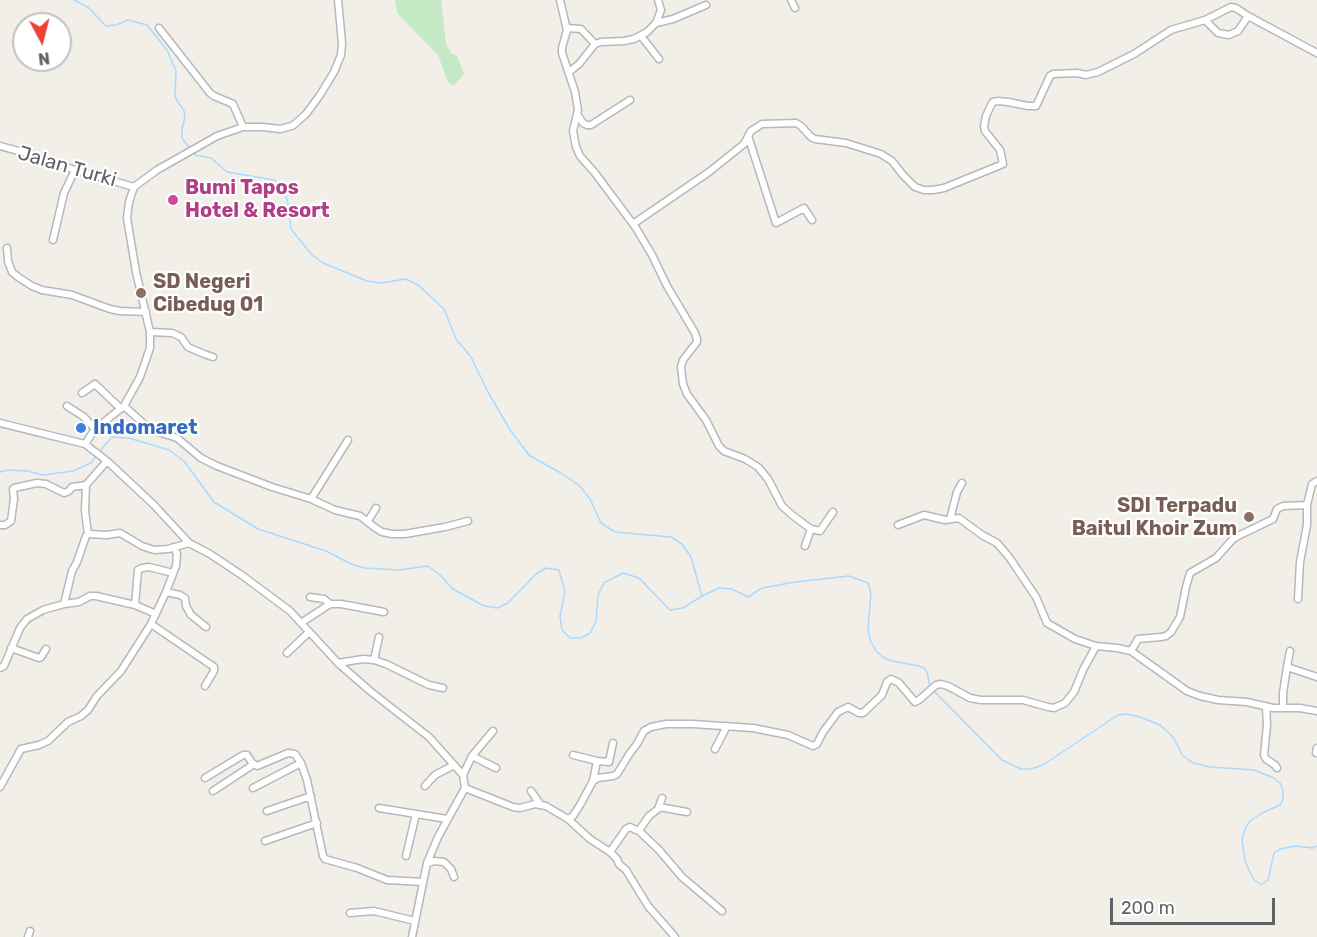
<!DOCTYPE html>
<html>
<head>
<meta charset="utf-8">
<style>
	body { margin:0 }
	#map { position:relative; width:1317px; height:937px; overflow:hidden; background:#f1efe8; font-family:Rubik,sans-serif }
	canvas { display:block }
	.north { position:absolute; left:12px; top:12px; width:60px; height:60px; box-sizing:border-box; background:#fff; border:2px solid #bfc1c3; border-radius:50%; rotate:173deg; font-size:16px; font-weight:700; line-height:24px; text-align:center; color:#5f6368 }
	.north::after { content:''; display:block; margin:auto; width:21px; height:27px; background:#ea4335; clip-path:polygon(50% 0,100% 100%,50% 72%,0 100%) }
	.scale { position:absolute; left:1110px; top:898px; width:165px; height:27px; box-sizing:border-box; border:3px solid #5f6368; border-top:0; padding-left:8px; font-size:18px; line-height:21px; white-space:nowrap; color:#5f6368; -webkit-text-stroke:4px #fff; paint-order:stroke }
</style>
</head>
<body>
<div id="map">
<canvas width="1317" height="937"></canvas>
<div class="north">N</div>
<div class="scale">200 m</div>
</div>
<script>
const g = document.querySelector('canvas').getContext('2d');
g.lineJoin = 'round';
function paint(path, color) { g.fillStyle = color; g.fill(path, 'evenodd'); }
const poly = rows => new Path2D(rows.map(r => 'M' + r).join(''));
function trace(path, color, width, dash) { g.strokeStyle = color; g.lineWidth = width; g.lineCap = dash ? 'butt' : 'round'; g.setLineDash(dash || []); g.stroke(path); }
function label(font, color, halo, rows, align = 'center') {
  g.font = font + ' Rubik,sans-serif'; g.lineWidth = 4.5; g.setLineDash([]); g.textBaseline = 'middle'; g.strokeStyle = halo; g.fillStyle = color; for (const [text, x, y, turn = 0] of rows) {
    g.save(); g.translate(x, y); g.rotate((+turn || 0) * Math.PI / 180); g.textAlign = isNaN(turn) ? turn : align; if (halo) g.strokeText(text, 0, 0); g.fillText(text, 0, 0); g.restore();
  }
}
paint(poly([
	[395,0,441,0,446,44,451,53,457,56,464,74,453,86,448,82,438,55,397,13]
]), '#c5e8c5');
trace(poly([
	[74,0,89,8,106,26,116,25,128,20,147,25,167,50,176,71,175,97,184,111,185,117,182,129,182,138,191,150],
	[194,153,195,155,211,158,227,172,274,180,284,188,288,204,291,229,312,255,323,263,367,281,381,283,406,279,418,285,444,309,456,339,471,357,488,392,510,430,530,456,561,473,580,486,590,499,601,523,615,532,671,537,682,544,691,557,702,596],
	[100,451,112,437,129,438,169,450,184,461,214,502,258,529,326,551,351,564,364,568,398,570,428,566,440,575,453,589,484,606,497,608,508,603,536,574,546,568,559,570,565,592,560,616,562,630,570,638,581,638,590,633,596,621,598,595,604,583,623,573,639,578,670,610,683,608,702,596,719,588,732,589,748,597,762,588,795,582,849,576,868,583,871,593,868,629,870,640,876,651,884,658,892,661,919,666,924,668,927,672,930,686],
	[0,472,8,470,27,471,43,475,73,471,91,463,97,455],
	[933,690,1002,760,1021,769,1031,769,1043,765,1118,715,1127,714,1140,717,1160,725,1173,737,1183,756,1193,763,1210,767,1254,770,1274,778,1280,783,1283,791,1283,799,1280,805,1262,813,1250,821,1246,827,1242,839,1245,861,1253,879,1260,884,1262,884,1268,880,1274,853,1280,849,1295,846,1313,848,1317,846]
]), '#aadaff', 1.5);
const street = poly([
	[338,0,342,43,341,55,334,72,320,95,306,114,296,123,292,126,280,129,263,127,243,127,217,136,157,170,134,187,129,202,127,218,136,272,150,332,150,348,140,377,124,406,95,429,85,444,107,461,154,505,189,543,210,554,243,576,290,611,338,663,370,691,429,737,463,775,465,788,438,837,427,863,412,937],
	[560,0,567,30,562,48,562,53,575,92,578,110,573,131,576,147,580,156,595,173,636,228,652,255,667,286,695,333,697,339,697,342,683,360,681,367,683,384,687,394,706,420,719,446,724,451,745,459,758,467,768,479,782,506,792,515,811,529,820,531,833,512],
	[791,0,795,8],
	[1205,20,1231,7,1236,8,1248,16],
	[656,23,673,19,706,5],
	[159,28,210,93,214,96,233,104,243,127],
	[567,28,581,29,595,44,601,42,624,41,634,39,647,32,656,23,661,10,658,0],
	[641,36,659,59],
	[569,72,579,64,595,44],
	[577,114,583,123,587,125,591,125,630,100],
	[748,136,776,223,804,208,812,220],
	[0,146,33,155,75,170,134,187],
	[633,224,709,172,744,144,751,131,762,124,796,123,801,126,811,137,815,139,846,143,881,154,892,161,903,175,915,187,924,190,933,190,944,188,1003,164,1000,150,985,131,984,126,986,116,991,105,993,102,998,101,1008,102,1028,106,1036,106,1050,76,1053,74,1077,73,1086,75,1098,72,1134,54,1171,30,1205,20,1218,33,1229,35,1238,31,1248,16,1317,53],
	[53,240,64,193,75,170],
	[7,248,8,261,12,272,18,277,32,286,42,290,72,295,110,309,120,311,146,312],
	[150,332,172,333,181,337,188,347,204,354,213,357],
	[82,393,95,384,121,409],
	[67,406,84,417,95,429],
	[124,406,144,424,155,431,177,438,201,458,217,466,272,487,311,499,335,510,360,516,374,527,382,532,392,534,405,534,445,527,468,521],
	[0,423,85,444],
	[311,499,348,440],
	[1307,505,1312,484,1317,481],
	[950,519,957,492,962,483],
	[368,521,376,508],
	[0,525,5,525,11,521,14,499,13,489,14,488,37,483,46,484,64,493,69,491,72,487,86,485],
	[898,525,924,515,945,520,959,518,982,535,997,543,1009,557,1036,597,1047,623,1075,639,1096,646,1117,648,1131,651,1187,691,1200,696,1218,700,1247,702,1273,708,1300,708,1317,711],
	[88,534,85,511,86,485,107,461],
	[805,546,811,529],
	[166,592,180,595,185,598,186,606,191,615,206,627],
	[310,597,324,599,330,604],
	[64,604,79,602,90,596,96,596,135,605,156,614],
	[135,605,138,570,142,568,149,567,173,573],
	[301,623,330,604,341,604,384,612],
	[151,624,214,667,214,671,205,686],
	[11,648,39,658,41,657,46,649],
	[1131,651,1138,639,1161,637,1166,636,1171,632,1180,617,1186,587,1190,573,1216,558,1232,540,1238,536,1273,519,1277,509,1283,506,1307,505,1307,525,1300,562,1298,599],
	[287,653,309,632],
	[374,660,379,637],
	[338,663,363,659,374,660,386,664,429,685,443,688],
	[1287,667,1290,651],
	[0,668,4,666,20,628,27,619,43,610,64,604,72,571,77,562,86,536,88,534,107,535,120,533,142,546,154,550,168,549,189,543],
	[1266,707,1267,725,1264,755,1266,759,1275,765,1277,768],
	[1283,707,1283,693,1287,667,1317,677],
	[715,749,727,726],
	[1316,753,1317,748],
	[573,755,597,761,593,781],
	[472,756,496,768],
	[597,761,609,762,613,743],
	[463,775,472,756,493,731],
	[205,778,243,755,247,755,252,763,257,766,288,753,295,754,301,763,307,780,323,856,325,859,357,868,387,880,423,882],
	[425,786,435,775,454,765],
	[0,787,21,749,39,745,48,741,68,722,81,716,88,710,97,696,121,671,151,624,166,592,176,566,177,554,174,547],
	[253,788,301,763],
	[465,788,513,807,520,808,535,804,546,806,568,819,573,816,580,805,593,781,598,778,613,776,617,774,630,753,637,744,644,731,651,727,666,724,693,724,753,728,788,735,813,746,817,744,823,732,838,712,848,707,859,713,863,713,882,695,887,682,891,679,899,683,915,702,919,700,936,685,941,684,948,686,970,698,981,700,1023,700,1048,707,1054,708,1065,703,1074,692,1083,670,1096,646],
	[213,791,254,764],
	[531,791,540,804],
	[659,807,687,812],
	[379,808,447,819],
	[267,811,311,796],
	[568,819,590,839,610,852,617,859,619,864,626,870,648,906,675,937],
	[638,830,659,850,682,877,722,911],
	[265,841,317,823],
	[610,852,626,829,630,827,636,830,640,829,649,816,658,809,662,798],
	[406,856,416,814],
	[427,863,435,861,444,862,451,869,454,877],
	[350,913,374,911,415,921],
	[28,937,30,931]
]);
trace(street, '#b5b8bc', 9);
trace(street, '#fff', 6);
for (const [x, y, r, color] of [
	[173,200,6,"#d1479c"],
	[141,293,6,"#8d6e63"],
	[81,428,6,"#3f7fe0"],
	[1249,517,6,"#8d6e63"]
]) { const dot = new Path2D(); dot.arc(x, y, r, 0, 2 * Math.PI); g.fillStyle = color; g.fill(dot); trace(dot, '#fff', 2); }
label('20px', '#5f6368', '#fff', [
	["Jalan Turki",67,167,16]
]);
label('bold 20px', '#b23c85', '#fff', [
	["Bumi Tapos",185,188],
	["Hotel & Resort",185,211]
], 'left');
label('bold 20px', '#785e54', '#fff', [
	["SD Negeri",153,282],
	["Cibedug 01",153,305],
	["SDI Terpadu",1237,506,"right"],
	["Baitul Khoir Zum",1237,529,"right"]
], 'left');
label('bold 20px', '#366cbe', '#fff', [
	["Indomaret",93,428]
], 'left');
</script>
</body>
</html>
